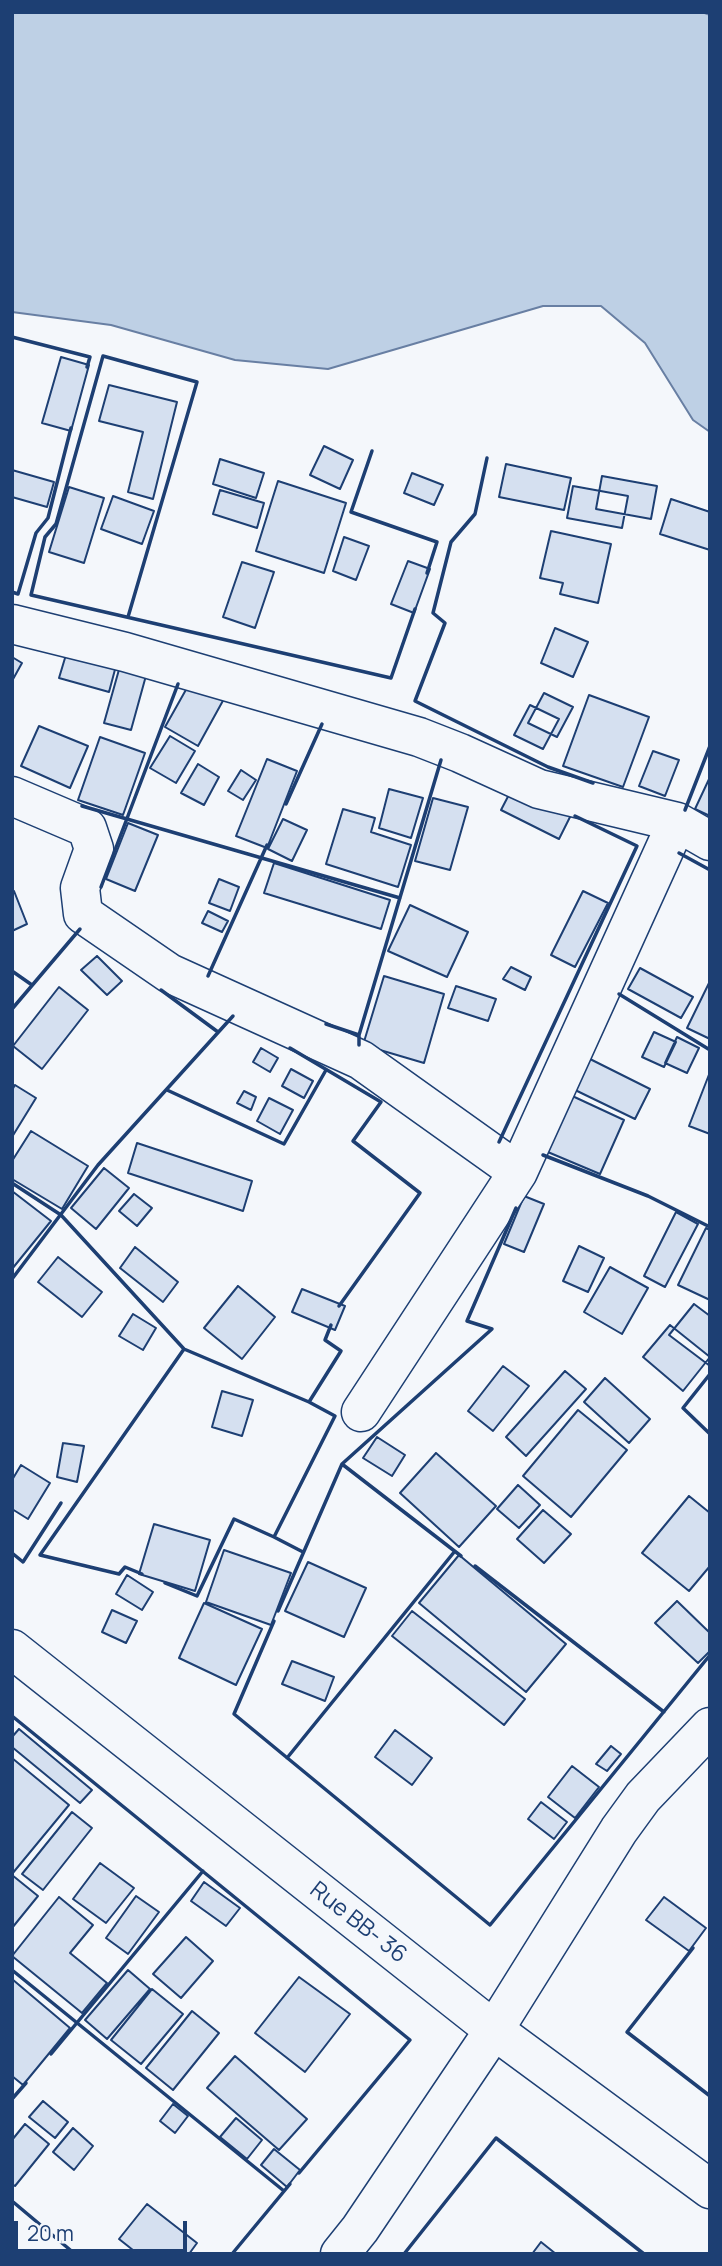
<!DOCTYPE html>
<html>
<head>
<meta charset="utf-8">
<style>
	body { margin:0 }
	#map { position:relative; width:722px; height:2266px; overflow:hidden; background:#f4f7fb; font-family:Manrope,sans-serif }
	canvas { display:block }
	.frame { position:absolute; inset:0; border:14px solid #1d3f73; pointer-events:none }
	.scale { position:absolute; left:14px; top:2221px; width:173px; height:32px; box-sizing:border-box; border:4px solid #1d3f73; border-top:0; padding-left:9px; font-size:21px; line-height:24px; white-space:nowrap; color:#1d3f73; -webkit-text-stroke:5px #f4f7fb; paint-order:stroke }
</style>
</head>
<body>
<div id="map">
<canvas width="722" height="2266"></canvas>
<div class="frame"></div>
<div class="scale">20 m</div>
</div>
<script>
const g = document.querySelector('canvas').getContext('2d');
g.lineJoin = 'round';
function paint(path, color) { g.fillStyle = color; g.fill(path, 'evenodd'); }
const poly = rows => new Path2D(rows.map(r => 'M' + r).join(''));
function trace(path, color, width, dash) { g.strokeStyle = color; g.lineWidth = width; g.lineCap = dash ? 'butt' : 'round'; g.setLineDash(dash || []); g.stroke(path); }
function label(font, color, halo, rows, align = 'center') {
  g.font = font + ' Manrope,sans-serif'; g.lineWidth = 5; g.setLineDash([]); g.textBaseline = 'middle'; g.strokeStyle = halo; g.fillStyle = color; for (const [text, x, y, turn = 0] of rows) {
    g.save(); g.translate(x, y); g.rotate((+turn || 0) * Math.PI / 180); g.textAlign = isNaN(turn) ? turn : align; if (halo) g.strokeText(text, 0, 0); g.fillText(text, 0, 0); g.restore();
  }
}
const water = poly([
	[12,12,702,12,710,15,710,432,693,420,645,343,601,306,543,306,328,369,235,360,111,325,12,312,12,12]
]);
paint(water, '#bed0e5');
trace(water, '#687fa3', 2);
const building = poly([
	[61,357,89,365,71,431,42,423,61,357],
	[109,385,177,402,153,499,128,492,143,432,99,421,109,385],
	[324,446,353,460,340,489,310,475,324,446],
	[220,459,264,473,256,498,213,484,220,459],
	[506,464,571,478,564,510,499,497,506,464],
	[12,470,54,482,47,507,12,497,12,470],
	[412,473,443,485,434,505,404,493,412,473],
	[602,476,657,486,651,519,596,509,602,476],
	[278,481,346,503,324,573,256,551,278,481],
	[573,486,628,496,622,528,567,518,573,486],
	[69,487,104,498,84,563,49,552,69,487],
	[220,490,264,503,257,528,213,514,220,490],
	[113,496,154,511,142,544,101,529,113,496],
	[671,499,710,512,710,550,660,534,671,499],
	[551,531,611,544,598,603,560,594,563,583,540,578,551,531],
	[344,537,369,546,356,580,333,571,344,537],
	[408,561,430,569,414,613,391,604,408,561],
	[242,562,274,572,255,628,223,617,242,562],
	[555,628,588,642,573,677,541,663,555,628],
	[68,648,117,662,109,692,59,678,68,648],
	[12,657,22,663,12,681,12,657],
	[120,666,147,672,131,730,104,723,120,666],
	[192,679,225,697,198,746,165,727,192,679],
	[544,693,573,707,557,737,528,723,544,693],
	[589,695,649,717,623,787,563,766,589,695],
	[530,705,559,719,543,749,514,735,530,705],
	[39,726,88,746,70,788,21,766,39,726],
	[170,736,195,751,176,783,150,768,170,736],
	[100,737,145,753,123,815,78,800,100,737],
	[653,751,679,760,665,796,639,786,653,751],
	[267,759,297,771,267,848,236,836,267,759],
	[198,764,219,777,204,805,181,793,198,764],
	[241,770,256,780,243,800,228,791,241,770],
	[710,777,710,816,695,809,710,777],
	[515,783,573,811,559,839,501,810,515,783],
	[389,789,423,798,411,838,379,828,389,789],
	[433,798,468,807,450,870,415,861,433,798],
	[343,809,375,818,371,832,411,845,398,887,326,864,343,809],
	[283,819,307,830,292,861,268,849,283,819],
	[128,823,158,835,135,891,106,879,128,823],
	[274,863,390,900,381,929,264,893,274,863],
	[219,879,239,887,230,911,209,903,219,879],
	[14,891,27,924,12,931,12,892,14,891],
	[583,891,608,903,575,967,551,955,583,891],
	[410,905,468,932,447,977,388,951,410,905],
	[208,911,228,921,222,932,202,923,208,911],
	[97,956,122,981,107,995,81,970,97,956],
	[511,967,531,977,525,990,503,979,511,967],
	[640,968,693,997,681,1018,628,989,640,968],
	[384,976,444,994,424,1063,363,1045,384,976],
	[710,981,710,1039,687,1028,710,981],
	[456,986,496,999,488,1021,448,1008,456,986],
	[59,987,88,1010,42,1069,13,1046,59,987],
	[654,1032,676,1042,664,1067,642,1057,654,1032],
	[677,1037,699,1048,687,1073,665,1063,677,1037],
	[261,1048,278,1058,270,1072,253,1062,261,1048],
	[588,1058,650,1089,635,1119,573,1089,588,1058],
	[291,1069,313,1081,304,1098,282,1086,291,1069],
	[710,1072,710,1134,689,1126,710,1072],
	[15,1085,36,1098,12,1137,12,1090,15,1085],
	[244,1091,256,1097,251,1110,237,1103,244,1091],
	[568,1094,624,1120,600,1174,543,1150,568,1094],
	[269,1098,293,1110,280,1134,257,1121,269,1098],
	[31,1131,88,1166,62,1209,12,1179,12,1161,31,1131],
	[137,1143,252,1181,243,1211,128,1173,137,1143],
	[104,1168,129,1188,96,1229,71,1208,104,1168],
	[12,1191,51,1221,12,1269,12,1191],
	[134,1194,152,1208,137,1226,119,1211,134,1194],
	[524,1196,544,1204,524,1252,504,1244,524,1196],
	[676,1212,698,1224,665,1287,644,1276,676,1212],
	[706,1228,710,1230,710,1300,678,1285,706,1228],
	[579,1246,604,1258,588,1292,563,1281,579,1246],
	[135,1247,178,1282,163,1302,120,1268,135,1247],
	[58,1257,102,1292,82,1317,38,1282,58,1257],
	[610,1267,648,1288,622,1334,584,1312,610,1267],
	[238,1286,275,1317,242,1359,204,1328,238,1286],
	[302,1289,345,1306,335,1330,292,1312,302,1289],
	[694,1304,710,1316,710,1366,669,1335,694,1304],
	[133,1314,156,1328,143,1350,119,1336,133,1314],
	[670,1325,710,1357,683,1391,643,1357,670,1325],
	[503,1366,529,1386,493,1431,468,1411,503,1366],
	[565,1371,586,1389,526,1456,506,1437,565,1371],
	[605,1378,650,1419,629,1443,584,1402,605,1378],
	[222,1391,253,1400,242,1436,212,1427,222,1391],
	[578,1410,627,1450,571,1517,523,1476,578,1410],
	[377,1437,405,1455,392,1476,363,1458,377,1437],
	[63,1443,84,1446,77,1482,57,1477,63,1443],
	[436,1453,496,1506,459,1547,400,1493,436,1453],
	[21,1465,50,1483,28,1519,12,1509,12,1480,21,1465],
	[518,1485,540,1505,519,1528,497,1509,518,1485],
	[689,1496,710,1513,710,1566,689,1591,642,1553,689,1496],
	[543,1510,571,1534,544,1563,517,1539,543,1510],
	[154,1524,210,1540,195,1591,139,1574,154,1524],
	[224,1550,291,1573,271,1625,206,1602,224,1550],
	[459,1555,566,1644,526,1692,419,1603,459,1555],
	[308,1562,366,1588,344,1637,285,1611,308,1562],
	[127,1575,153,1592,142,1610,116,1594,127,1575],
	[677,1601,710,1633,710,1651,698,1663,655,1623,677,1601],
	[204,1603,262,1629,236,1685,179,1658,204,1603],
	[112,1610,137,1621,126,1643,102,1632,112,1610],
	[412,1611,525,1699,504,1725,392,1636,412,1611],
	[292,1661,334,1677,325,1701,282,1684,292,1661],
	[19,1729,92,1790,80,1803,12,1747,12,1737,19,1729],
	[395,1730,432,1758,412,1785,375,1757,395,1730],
	[611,1746,621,1754,607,1771,596,1764,611,1746],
	[12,1758,69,1805,12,1874,12,1758],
	[572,1766,599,1787,575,1818,548,1797,572,1766],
	[541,1802,567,1822,554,1839,528,1819,541,1802],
	[72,1812,92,1828,43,1890,22,1874,72,1812],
	[100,1863,134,1888,106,1923,73,1899,100,1863],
	[12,1875,38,1896,12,1928,12,1875],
	[204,1882,240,1908,226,1926,191,1901,204,1882],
	[136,1896,159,1912,128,1954,106,1938,136,1896],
	[59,1897,93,1925,70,1953,107,1983,82,2013,12,1956,59,1897],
	[664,1897,706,1928,689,1951,646,1920,664,1897],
	[186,1937,213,1961,181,1998,153,1974,186,1937],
	[128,1970,150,1989,107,2039,85,2020,128,1970],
	[299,1977,350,2014,305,2072,255,2033,299,1977],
	[12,1979,70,2028,23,2085,12,2076,12,1979],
	[152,1989,183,2014,141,2064,111,2040,152,1989],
	[192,2011,219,2033,173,2090,146,2068,192,2011],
	[235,2056,307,2119,279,2150,207,2088,235,2056],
	[43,2101,68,2122,55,2138,29,2117,43,2101],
	[173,2104,188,2116,175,2133,160,2121,173,2104],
	[236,2118,262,2140,247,2159,220,2137,236,2118],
	[25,2124,49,2144,15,2186,12,2184,12,2140,25,2124],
	[73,2128,93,2146,74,2170,53,2152,73,2128],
	[274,2149,300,2170,287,2187,261,2165,274,2149],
	[147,2204,197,2243,189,2254,138,2254,119,2239,147,2204],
	[541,2242,556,2254,532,2254,541,2242]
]);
paint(building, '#d5e0f0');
trace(building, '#1d3f73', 2);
const minor = poly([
	[12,624,125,652,419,737,460,753,539,789,677,822,710,841],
	[12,796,87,828,94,849,80,888,83,914,169,973,361,1060,518,1172,677,822],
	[361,1412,518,1172],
	[12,1649,494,2030,710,2189],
	[340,2254,360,2229,494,2030,619,1830,643,1797,710,1727]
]);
trace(minor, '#1d3f73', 41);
trace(minor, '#f4f7fb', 38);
trace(poly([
	[12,337,90,357,87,367],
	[372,451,351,512,437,542,427,573],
	[487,458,475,514,451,542,433,613,445,623,415,701,548,767,593,783],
	[12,592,18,594,36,533,48,518,71,428],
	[128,617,197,382,103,356,56,524,45,537,31,595,391,678,415,609],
	[286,804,322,724],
	[82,806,400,898],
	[685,810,710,746],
	[679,853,710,870],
	[101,887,178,684],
	[12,971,32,985],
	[208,976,267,845],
	[161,990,218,1032],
	[619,994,710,1050],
	[12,1009,80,929],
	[326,1024,359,1035,359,1045],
	[359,1035,441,760],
	[290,1048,381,1102,353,1141,420,1193,339,1306],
	[167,1090,284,1144,326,1070],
	[499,1142,637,846,575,816],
	[543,1155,648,1196,710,1227],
	[12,1183,61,1215,184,1349],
	[12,1279,98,1165,233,1016],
	[710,1374,683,1408,710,1434],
	[342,1464,461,1556],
	[303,1552,274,1537,335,1416,309,1402,341,1351,325,1340,331,1325],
	[12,1553,23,1562,61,1503],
	[475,1566,664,1712],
	[142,1574,125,1567,119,1574,40,1555,184,1349,309,1402],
	[165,1583,197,1596,234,1519,274,1537],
	[278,1611,342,1464,492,1329,467,1321,516,1208],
	[274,1621,234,1714,490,1925,710,1655],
	[12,1716,410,2040,299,2173],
	[287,1758,455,1551],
	[693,1948,627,2032,710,2096],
	[12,1970,284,2191],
	[51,2054,203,1871],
	[12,2099,26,2083],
	[12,2201,75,2254],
	[232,2254,290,2184],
	[404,2254,496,2138,644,2254]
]), '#1d3f73', 3.5);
label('23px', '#1d3f73', '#f4f7fb', [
	["Rue BB- 36",358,1923,38]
]);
</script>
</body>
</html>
